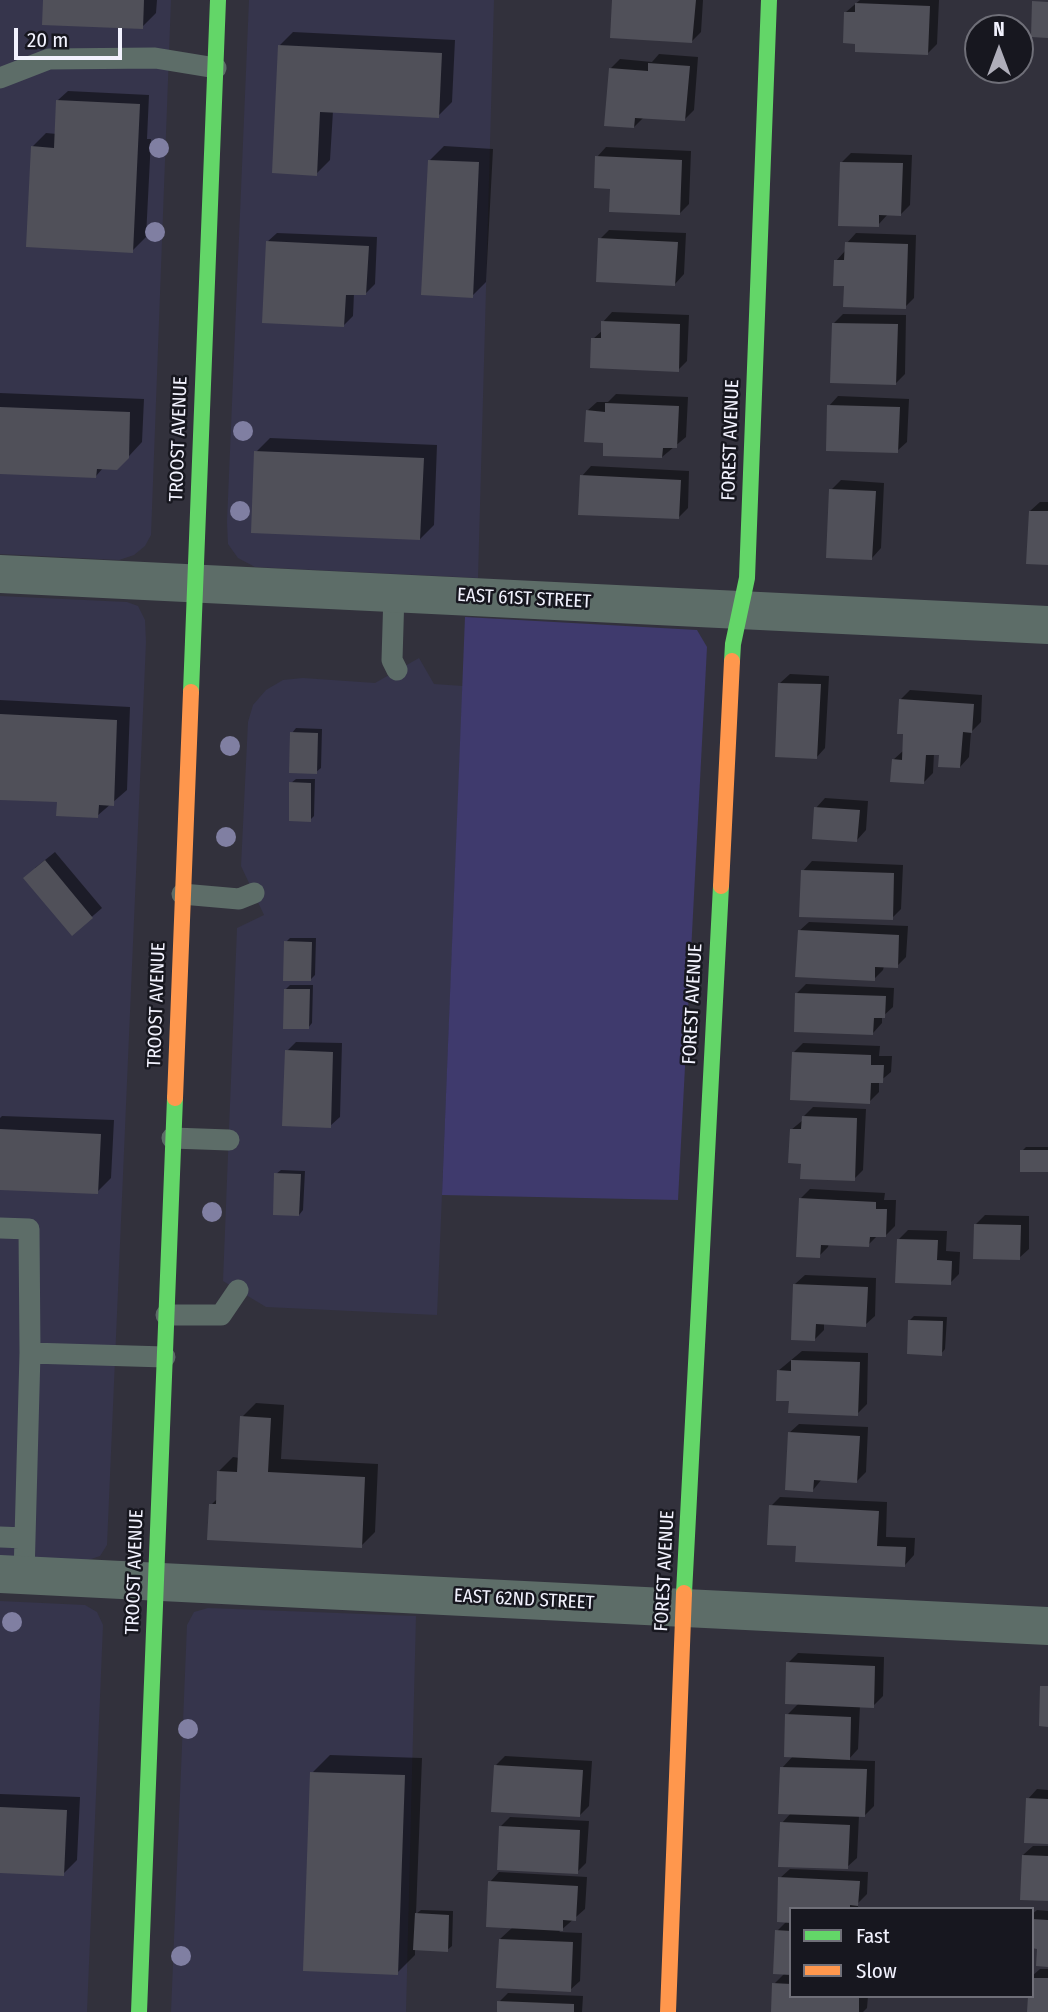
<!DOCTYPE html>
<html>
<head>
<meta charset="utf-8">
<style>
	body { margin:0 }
	#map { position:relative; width:1048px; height:2012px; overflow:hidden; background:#32313c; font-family:"Fira Sans Condensed",sans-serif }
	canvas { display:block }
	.legend { position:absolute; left:789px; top:1907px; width:245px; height:91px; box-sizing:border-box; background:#17171f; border:2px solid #6f6f78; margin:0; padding:9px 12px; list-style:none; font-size:21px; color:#f2f2fe }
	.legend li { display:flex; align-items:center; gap:14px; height:35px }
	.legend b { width:35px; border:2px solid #6f6f78 }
	.north { position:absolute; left:964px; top:14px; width:70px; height:70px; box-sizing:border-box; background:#17171f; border:2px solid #6f6f78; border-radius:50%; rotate:0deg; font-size:19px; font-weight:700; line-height:28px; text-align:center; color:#f2f2fe }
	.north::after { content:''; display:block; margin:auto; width:24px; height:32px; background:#afaeba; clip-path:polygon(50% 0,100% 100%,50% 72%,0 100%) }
	.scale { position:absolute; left:14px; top:28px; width:108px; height:32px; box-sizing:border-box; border:4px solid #f2f2fe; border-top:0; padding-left:9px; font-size:21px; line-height:24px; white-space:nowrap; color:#f2f2fe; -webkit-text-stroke:5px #17171f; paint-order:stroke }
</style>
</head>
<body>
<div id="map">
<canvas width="1048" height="2012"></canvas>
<ul class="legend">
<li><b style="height:9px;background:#63d668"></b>Fast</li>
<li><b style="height:9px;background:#ff974d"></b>Slow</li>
</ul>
<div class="north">N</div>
<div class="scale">20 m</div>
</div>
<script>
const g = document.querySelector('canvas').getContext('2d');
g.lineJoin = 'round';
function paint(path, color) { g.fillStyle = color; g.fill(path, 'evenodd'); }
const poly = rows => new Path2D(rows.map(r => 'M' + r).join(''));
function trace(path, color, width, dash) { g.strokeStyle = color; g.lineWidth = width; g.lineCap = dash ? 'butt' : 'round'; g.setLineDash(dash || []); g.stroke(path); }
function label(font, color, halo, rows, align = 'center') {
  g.font = font + ' "Fira Sans Condensed",sans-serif'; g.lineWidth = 5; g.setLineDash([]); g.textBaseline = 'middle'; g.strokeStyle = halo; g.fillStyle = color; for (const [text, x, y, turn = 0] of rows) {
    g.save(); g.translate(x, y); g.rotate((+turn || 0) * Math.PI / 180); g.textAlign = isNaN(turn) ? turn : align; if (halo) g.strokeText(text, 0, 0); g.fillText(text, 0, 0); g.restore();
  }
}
paint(poly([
	[0,0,171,0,151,535,145,546,134,555,119,560,0,554],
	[249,0,494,0,478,578,255,567,238,558,228,544,227,522],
	[0,596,127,602,138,606,145,620,146,642,107,1545,100,1556,85,1561,0,1556],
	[419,658,434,684,463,686,437,1315,266,1307,223,1281,237,928,264,915,241,866,248,722,253,705,266,690,283,680,303,678,375,683],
	[0,1601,85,1605,97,1612,103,1625,87,2012,0,2012],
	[208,1608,416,1616,406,2012,171,2012,187,1625,194,1612]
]), '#36354c');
paint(poly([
	[465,617,697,630,707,647,678,1200,442,1195]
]), '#3f3a6d');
paint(poly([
	[45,0,157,0,156,13,142,27],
	[614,0,703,0,701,32,692,41],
	[860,0,939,0,937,44,927,54,846,12],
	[293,32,455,40,452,102,438,116,333,111,330,160,316,174,279,46],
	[659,54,698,57,694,110,685,119,644,117,634,127,610,69,620,59,652,62],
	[68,91,149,95,147,139,151,139,146,237,132,251,32,147,46,133,57,134,58,100],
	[444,146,493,149,486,282,472,296,430,160],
	[606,147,691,151,689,204,679,214,612,187,597,157],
	[851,153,912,155,910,205,901,214,888,214,878,225,841,163],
	[609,230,686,233,684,274,675,284,600,239],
	[277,233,377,237,375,284,366,293,354,293,353,316,344,325,267,242],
	[856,233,916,235,914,298,905,307,846,284,836,261,845,251,847,243],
	[612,312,689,315,687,361,678,370,593,339,603,330,603,322],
	[843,314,906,315,905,374,896,383,833,324],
	[0,393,144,399,142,442,117,469,103,468,96,476,0,472],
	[616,394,688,397,686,437,662,457,605,441,587,411,597,402,608,402],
	[838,396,909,399,907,442,897,451,829,406],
	[270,438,437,445,434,525,420,539,256,452],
	[591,466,689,471,688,508,679,517,582,476],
	[841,480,884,483,881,548,872,558,831,490],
	[1040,502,1048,502,1048,563,1030,511],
	[790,674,829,676,825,748,816,758,780,683],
	[910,690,982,695,981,722,971,732,969,757,960,767,941,754,934,753,933,773,924,782,893,760,903,751,905,733,900,700],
	[0,700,130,707,127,790,97,816,59,800,0,798],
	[296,728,322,729,321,768,316,772,292,733],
	[296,779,315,779,314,816,310,820,291,783],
	[825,798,868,801,866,830,857,840,816,808],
	[55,852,102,908,72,934,35,868],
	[812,861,903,865,901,909,892,918,803,871],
	[809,922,908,926,906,957,897,966,884,966,883,970,874,979,799,931],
	[290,938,316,938,315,975,310,980,286,942],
	[806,984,894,988,893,1007,882,1017,882,1023,873,1033,797,993],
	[290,985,313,985,312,1023,308,1028,286,989],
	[296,1042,342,1043,340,1117,330,1126,287,1051],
	[803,1043,880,1046,879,1056,892,1056,891,1072,879,1082,879,1092,869,1102,793,1053],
	[813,1107,866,1109,863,1170,854,1179,803,1162,791,1130,803,1120,804,1116],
	[2,1116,114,1120,111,1178,97,1192,0,1188,0,1118],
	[1026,1147,1048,1147,1048,1170,1022,1151],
	[281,1170,305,1171,303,1210,299,1215,276,1174],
	[810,1189,885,1193,884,1200,896,1200,895,1226,885,1236,878,1235,868,1245,829,1243,828,1247,819,1256,800,1199],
	[985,1215,1029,1216,1029,1249,1019,1258,976,1224],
	[908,1230,947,1231,946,1251,960,1252,959,1274,950,1283,899,1239],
	[805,1275,876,1278,875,1316,865,1325,824,1323,824,1330,815,1339,795,1284],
	[914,1316,947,1317,945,1349,941,1354,910,1320],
	[802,1351,868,1353,867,1404,857,1414,791,1399,778,1371],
	[256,1403,284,1405,281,1459,378,1464,375,1532,361,1546,211,1505,218,1498,219,1471,233,1457,240,1458,242,1417],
	[799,1424,868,1427,866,1472,857,1481,822,1479,813,1490,789,1433],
	[780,1497,887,1502,886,1537,915,1538,914,1555,905,1565,798,1545,771,1506],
	[798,1653,884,1657,883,1696,873,1706,860,1705,858,1749,848,1760,875,1761,874,1806,865,1815,859,1815,857,1858,847,1867,782,1823,791,1813,782,1768,793,1756,787,1715,799,1703,788,1663],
	[330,1755,422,1758,416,1914,421,1910,453,1911,452,1946,447,1950,415,1949,415,1955,397,1973,312,1773],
	[505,1756,592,1761,589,1806,580,1815,496,1765],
	[1037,1789,1048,1790,1048,1842,1028,1799],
	[0,1794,80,1797,77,1860,63,1874,0,1871],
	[510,1817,589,1821,586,1863,577,1872,500,1827],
	[1033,1846,1048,1846,1048,1899,1023,1855],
	[790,1869,868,1872,867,1894,858,1903,858,1909,791,1909,791,1996,868,1996,867,2008,863,2012,773,2012,774,1984,785,1973,777,1931,787,1921,780,1878],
	[499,1872,587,1877,585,1909,559,1932,582,1933,580,1981,570,1990,500,1939,513,1927,490,1882],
	[1037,1910,1048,1911,1048,1965,1039,1947,1032,1947,1032,1914],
	[1040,1969,1048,1969,1048,2012,1029,2012,1032,1996,1032,1976],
	[508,1993,583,1996,582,2012,498,2012,499,2002]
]), '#0007');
paint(poly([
	[43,0,144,0,143,29,42,25],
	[612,0,696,0,692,43,610,38],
	[1032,1,1048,2,1048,38,1031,37],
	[855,3,930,6,928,55,855,52,855,44,843,43,844,12,855,12],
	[278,45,442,53,439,118,320,112,317,176,272,173],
	[648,63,690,66,685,121,635,118,634,128,604,126,609,68,648,71],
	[56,100,140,104,133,253,26,247,31,146,54,148],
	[595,156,682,160,680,215,609,212,610,189,594,188],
	[428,160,479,162,473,298,421,295],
	[840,162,903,163,901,216,879,215,879,227,838,226],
	[598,238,678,242,675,286,596,282],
	[266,241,369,246,366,295,346,295,344,327,262,323],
	[845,242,908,244,906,309,843,307,844,286,833,286,834,260,844,260],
	[601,321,680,324,679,372,590,368,591,338,601,338],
	[832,323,898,324,896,385,830,383],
	[605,403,679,406,677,448,663,448,662,458,603,456,603,443,584,442,586,410,605,412],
	[827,405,900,407,898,453,826,451],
	[0,407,130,412,129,458,117,470,97,469,96,478,0,474],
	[254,451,424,458,420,540,251,533],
	[580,475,681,480,679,519,578,515],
	[829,489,876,491,872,560,826,558],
	[1029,511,1048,511,1048,565,1026,564],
	[778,683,821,684,817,759,775,757],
	[899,699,974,704,972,733,963,732,960,768,938,767,939,755,926,755,924,784,890,782,892,759,902,760,903,734,897,734],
	[0,714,117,720,114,806,99,805,98,818,56,816,57,802,0,800],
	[290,732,318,733,317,774,289,773],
	[289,782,311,783,311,822,289,821],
	[814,807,860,810,857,842,812,839],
	[45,860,93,918,72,936,23,878],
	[801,870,894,873,893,920,799,917],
	[798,930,899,935,898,968,875,967,875,981,795,977],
	[284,941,312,942,311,981,283,981],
	[284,989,310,989,309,1029,283,1029],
	[795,993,886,996,885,1018,874,1018,873,1035,794,1032],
	[285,1050,333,1052,331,1128,282,1126],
	[792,1052,871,1055,871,1065,884,1065,883,1083,871,1083,870,1104,790,1100],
	[802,1116,857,1118,855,1181,800,1179,801,1164,788,1163,790,1129,801,1129],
	[0,1129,101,1134,98,1194,0,1190],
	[1020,1150,1048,1150,1048,1172,1020,1172],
	[274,1173,301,1174,299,1216,273,1215],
	[799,1198,876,1202,876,1209,887,1209,886,1237,870,1237,869,1247,821,1245,820,1258,796,1257],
	[974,1224,1021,1225,1020,1260,973,1259],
	[897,1239,938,1240,937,1260,952,1261,951,1285,895,1283],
	[793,1284,868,1287,866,1327,816,1324,815,1341,791,1340],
	[908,1320,943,1321,942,1356,907,1354],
	[791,1360,860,1362,858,1416,788,1413,789,1401,776,1401,777,1370,791,1371],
	[240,1416,271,1418,268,1472,365,1477,362,1548,207,1540,209,1504,216,1504,217,1471,237,1472],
	[788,1432,860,1436,857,1483,814,1480,813,1492,785,1490],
	[769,1505,879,1511,877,1546,906,1547,905,1567,795,1562,796,1546,767,1545],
	[786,1662,875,1666,874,1708,785,1704],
	[1040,1686,1048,1686,1048,1727,1039,1726],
	[785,1714,851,1717,850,1760,784,1757],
	[494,1765,583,1770,580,1817,491,1812],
	[780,1767,867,1769,865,1817,778,1814],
	[310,1772,405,1775,398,1975,303,1971],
	[1026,1798,1048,1799,1048,1844,1024,1843],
	[0,1807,67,1810,64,1876,0,1873],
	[780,1822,850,1825,848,1869,778,1867],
	[499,1826,580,1830,578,1874,497,1870],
	[1022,1855,1048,1856,1048,1901,1020,1900],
	[778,1877,860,1881,858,1906,850,1905,850,1909,791,1909,791,1923,777,1922],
	[488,1881,578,1886,576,1921,563,1920,563,1931,486,1927],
	[415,1913,449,1915,448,1952,413,1950],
	[1032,1919,1048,1920,1048,1967,1036,1966,1037,1949,1032,1948],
	[775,1930,791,1931,791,1975,773,1974],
	[499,1939,573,1942,571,1992,496,1988],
	[1032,1978,1048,1978,1048,2012,1027,2012,1028,1996,1032,1996],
	[772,1983,791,1984,791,1996,859,1996,859,2012,771,2012],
	[497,2001,574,2004,574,2012,497,2012]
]), '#505059');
trace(poly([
	[0,78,49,59,155,58,216,68],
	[394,593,392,660,397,670],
	[182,894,239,899,254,893],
	[172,1138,229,1140],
	[0,1228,29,1229,30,1353],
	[166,1315,221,1315,238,1290],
	[0,1537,25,1538],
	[24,1575,30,1353,165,1357]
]), '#5d6d68', 21);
trace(poly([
	[0,574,1048,625],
	[0,1574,1048,1626]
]), '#5d6d68', 38);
trace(poly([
	[732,661,733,644,747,578,769,0],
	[191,692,218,0],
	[684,1593,721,886],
	[139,2012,175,1098]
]), '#63d668', 16);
trace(poly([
	[721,886,732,661],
	[175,1098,191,692],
	[668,2012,684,1593]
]), '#ff974d', 16);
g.fillStyle = '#807fa2';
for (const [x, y] of [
	[159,148],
	[155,232],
	[243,431],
	[240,511],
	[230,746],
	[226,837],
	[212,1212],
	[12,1622],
	[188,1729],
	[181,1956]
]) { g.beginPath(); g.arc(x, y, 10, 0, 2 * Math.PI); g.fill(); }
label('19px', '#f2f2fe', '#17171f', [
	["TROOST AVENUE",179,439,-88],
	["FOREST AVENUE",731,440,-88],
	["EAST 61ST STREET",524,599,3],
	["FOREST AVENUE",693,1004,-87],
	["TROOST AVENUE",157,1005,-88],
	["FOREST AVENUE",665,1571,-87],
	["TROOST AVENUE",135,1572,-88],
	["EAST 62ND STREET",524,1600,3]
]);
</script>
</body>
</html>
